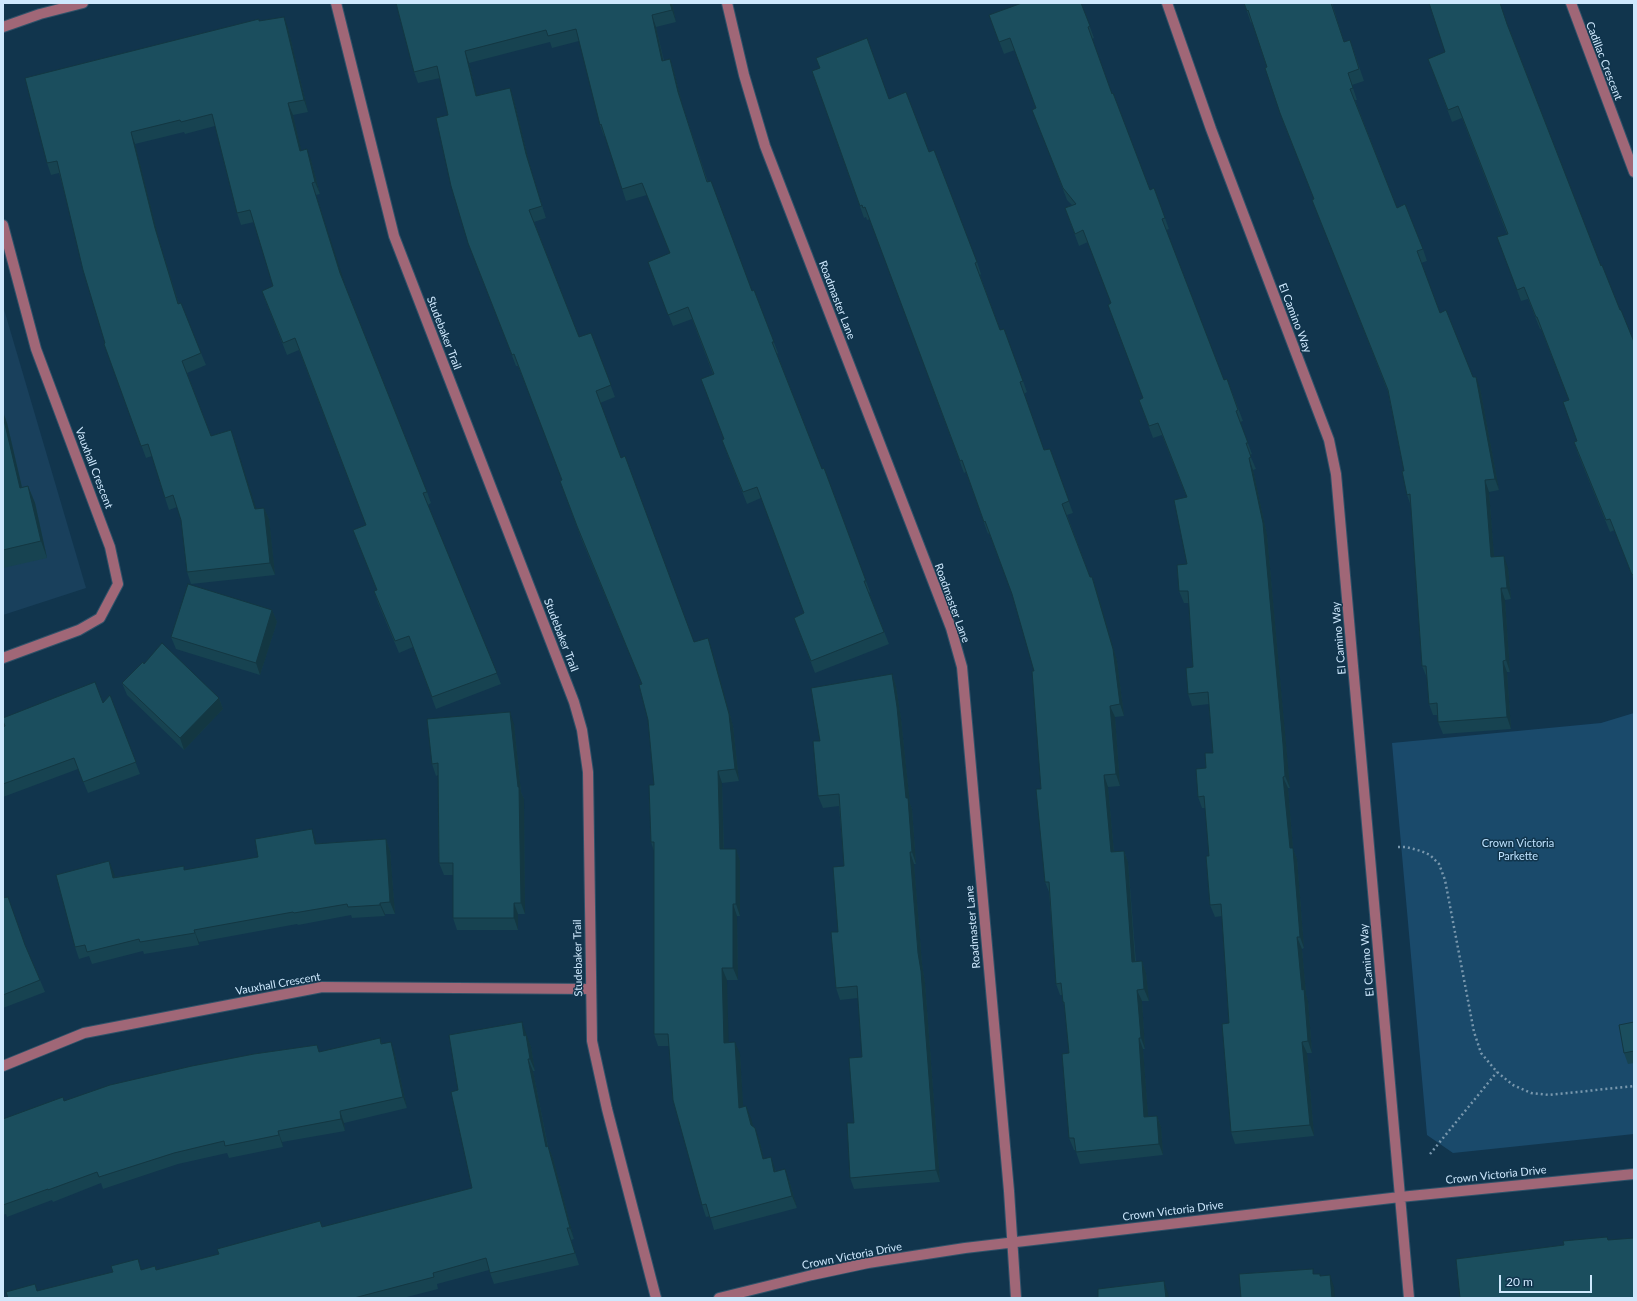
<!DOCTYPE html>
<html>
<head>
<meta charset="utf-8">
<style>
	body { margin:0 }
	#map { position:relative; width:1637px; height:1301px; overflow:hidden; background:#11354d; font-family:Lato,sans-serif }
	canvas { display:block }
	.frame { position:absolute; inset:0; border:4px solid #cee8fd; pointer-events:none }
	.scale { position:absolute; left:1499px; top:1275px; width:93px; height:18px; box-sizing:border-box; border:2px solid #cee8fd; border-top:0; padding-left:5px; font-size:12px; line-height:14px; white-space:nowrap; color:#cee8fd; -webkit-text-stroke:3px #11354d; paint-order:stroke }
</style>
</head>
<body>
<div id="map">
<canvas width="1637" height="1301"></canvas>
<div class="frame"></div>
<div class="scale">20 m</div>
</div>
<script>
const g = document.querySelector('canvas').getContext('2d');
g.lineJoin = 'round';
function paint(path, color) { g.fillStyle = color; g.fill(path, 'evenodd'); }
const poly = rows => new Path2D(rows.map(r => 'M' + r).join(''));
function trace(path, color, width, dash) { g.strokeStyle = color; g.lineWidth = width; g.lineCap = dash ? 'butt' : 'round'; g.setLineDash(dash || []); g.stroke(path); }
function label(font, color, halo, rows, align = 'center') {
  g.font = font + ' Lato,sans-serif'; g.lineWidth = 3; g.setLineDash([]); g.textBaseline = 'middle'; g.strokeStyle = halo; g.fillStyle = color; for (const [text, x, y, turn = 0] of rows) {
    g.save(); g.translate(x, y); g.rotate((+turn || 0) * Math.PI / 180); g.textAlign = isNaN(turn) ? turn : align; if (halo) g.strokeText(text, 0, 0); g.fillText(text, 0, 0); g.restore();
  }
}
paint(poly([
	[3,306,86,588,3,615]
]), '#19405c');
paint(poly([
	[1634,713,1634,1134,1453,1153,1427,1135,1392,743,1601,723]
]), '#1a4a6b');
const minor = poly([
	[336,3,394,236,574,702,582,730,588,772,592,1041,607,1109,656,1298],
	[727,3,744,75,765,146,951,628,962,667,1009,1191,1016,1298],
	[1167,3,1211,129,1329,440,1336,474,1409,1298],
	[1571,3,1634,172],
	[3,27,40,14,83,3],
	[3,225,36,349,110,547,118,584,100,618,79,630,3,658],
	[3,1066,84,1033,322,987,591,989],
	[719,1298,812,1275,868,1263,965,1248,1400,1197,1634,1174]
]);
trace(minor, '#2f5269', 12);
trace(poly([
	[1398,847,1406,847,1421,851,1430,855,1439,864,1445,880,1474,1032,1481,1053,1497,1072,1513,1085,1531,1093,1549,1095,1634,1086],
	[1430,1154,1497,1072]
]), '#7897ad', 2.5, [2, 3]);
trace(minor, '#a06777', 10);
paint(poly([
	[396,3,672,3,676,22,656,27,664,61,670,59,674,71,682,104,708,182,752,291,754,290,778,353,777,354,822,469,824,468,870,592,869,593,889,644,815,673,794,618,804,613,761,498,747,504,726,451,713,374,692,319,673,326,652,273,670,253,647,195,626,201,605,136,604,136,600,125,579,41,552,48,550,42,469,63,477,96,510,88,514,100,530,166,546,218,534,222,579,337,591,333,615,397,600,403,621,458,694,642,712,650,733,726,739,781,722,783,724,849,736,849,740,861,740,916,737,916,738,980,727,980,728,1043,740,1054,743,1107,746,1106,753,1126,759,1139,764,1159,775,1169,776,1171,789,1180,797,1208,714,1230,710,1216,706,1217,702,1205,669,1046,658,1046,654,1034,654,851,651,842,654,785,648,720,642,684,581,538,560,481,562,480,538,416,518,366,516,366,468,243,448,115,440,78,418,83,414,72],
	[1081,3,1094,38,1092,39,1112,94,1150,190,1154,188,1169,229,1166,230,1197,310,1224,380,1227,379,1243,421,1240,422,1252,454,1250,455,1256,469,1253,470,1267,535,1287,756,1290,788,1288,788,1293,849,1297,859,1304,948,1302,949,1306,994,1308,1001,1312,1053,1307,1053,1314,1136,1235,1144,1231,1132,1229,1023,1222,916,1215,917,1210,905,1209,856,1205,808,1202,808,1198,797,1206,768,1213,753,1209,704,1192,706,1188,694,1193,667,1189,603,1184,603,1179,591,1187,564,1187,498,1162,435,1153,438,1139,400,1143,398,1111,303,1088,242,1079,246,1065,208,1072,205,1067,200,1037,121,1036,108,1015,50,1004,54,989,15],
	[1244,3,1332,3,1344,42,1350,40,1364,81,1352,85,1357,100,1355,100,1397,208,1423,249,1427,261,1421,263,1440,313,1473,377,1480,388,1499,490,1489,492,1494,557,1508,568,1511,599,1505,600,1510,672,1507,672,1511,729,1443,734,1438,722,1438,715,1433,715,1429,704,1427,678,1422,666,1411,506,1407,495,1404,471,1388,392,1317,211,1312,200,1314,199,1284,124,1280,113,1267,67,1252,22,1251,23],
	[260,21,288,28,308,112,293,115,301,150,311,160,320,194,316,195,343,280,427,492,431,503,428,505,501,684,436,709,413,647,399,653,378,603,374,591,377,590,353,530,366,525,299,350,287,355,266,302,262,291,273,286,254,222,241,225,237,213,215,126,185,134,184,132,135,144,159,240,179,304,201,353,206,365,187,373,211,436,231,430,235,442,256,509,264,508,269,519,275,575,191,584,187,572,181,520,177,507,169,510,165,498,152,456,146,458,104,344,105,343,59,173,51,175,47,163],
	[1510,31,1601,266,1634,342,1634,581,1615,530,1610,532,1578,454,1574,442,1577,441,1569,400,1541,329,1540,329,1528,299,1521,301,1502,249,1507,234,1462,118,1452,122,1428,59,1445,52],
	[816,58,889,99,929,152,977,262,981,274,980,275,1000,330,1023,381,1027,392,1024,394,1044,450,1050,449,1073,513,1067,515,1090,577,1092,577,1096,588,1117,661,1124,716,1115,717,1120,786,1108,787,1114,852,1124,851,1128,862,1136,962,1142,961,1146,973,1149,1001,1142,1001,1145,1049,1143,1049,1148,1116,1157,1116,1161,1127,1163,1155,1080,1164,1076,1152,1075,1150,1074,1150,1069,1138,1069,1053,1065,1008,1063,1002,1062,995,1060,995,1056,984,1049,892,1045,882,1041,789,1034,671,1013,596,989,533,988,534,966,472,964,473,870,219,867,220,866,217,864,218,812,71,820,69],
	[3,412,7,423,22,487,28,486,35,503,47,558,3,568],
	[272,610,277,622,260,675,176,649,171,637],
	[144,664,219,698,223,709,184,750,127,695,122,683],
	[892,674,896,686,901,719,910,804,912,809,916,864,914,864,922,964,925,983,940,1182,854,1189,850,1178,854,1123,862,1057,858,998,840,1000,836,988,838,932,844,866,839,806,823,808,818,796,820,741],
	[110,695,140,774,88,793,78,769,3,797,3,727,4,726,3,722,103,703],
	[514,724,521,792,524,799,525,914,518,914,518,930,457,930,453,918,453,875,444,875,439,863,438,775,436,776,432,764],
	[386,839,390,851,395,914,385,914,385,916,352,918,351,915,298,925,297,924,199,942,199,945,144,954,143,951,92,964,89,956,79,959,75,947,109,861,115,877,185,870,258,857,316,841,317,844],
	[3,898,26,947,40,980,45,992,3,1008],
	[1634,1022,1634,1063,1628,1064,1624,1053],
	[526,1034,531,1047,535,1071,533,1071,548,1146,553,1158,574,1239,571,1240,579,1265,494,1284,489,1270,437,1284,438,1289,403,1298,8,1298,38,1291,113,1272,141,1270,155,1266,157,1270,219,1254,320,1221,322,1227,472,1188,458,1090],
	[380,1038,382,1044,395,1054,407,1108,344,1123,345,1131,282,1142,283,1147,229,1158,227,1153,178,1164,103,1189,101,1183,53,1202,52,1200,7,1217,6,1214,3,1215,3,1119,320,1052]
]), '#174351');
paint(poly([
	[670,3,672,3,676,22,672,10],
	[652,15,656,27,666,73,662,61],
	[284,17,288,28,308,112,304,100],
	[465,51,469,63,480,108,476,96],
	[670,59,674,71,682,104,712,194,678,92],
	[510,88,514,100,530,166,546,218,526,154],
	[288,103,293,115,304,162,300,151],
	[131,132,135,144,159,240,182,315,178,304,155,228],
	[307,149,311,160,320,194,315,182],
	[312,183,316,195,345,284,340,273],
	[1476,377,1480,388,1499,490,1495,479],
	[3,412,7,423,26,505,20,488,3,416],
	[231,430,235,442,260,520,255,509],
	[1249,458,1253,470,1267,535,1290,788,1285,776],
	[1485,480,1489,492,1495,569,1491,557],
	[28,486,35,503,47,558,41,541],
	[264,508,269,519,275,575,270,563],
	[1504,556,1508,568,1511,599,1507,588],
	[1092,577,1096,588,1117,661,1124,716,1120,704],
	[1501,588,1505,600,1510,672,1506,660],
	[272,610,277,622,260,675,256,663],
	[708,638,712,650,733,726,739,781,735,769],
	[1503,661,1507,672,1511,729,1507,717],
	[892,674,896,686,901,719,910,804,912,809,916,864,912,852,906,798],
	[219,698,223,709,184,750,180,738],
	[1110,706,1115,717,1120,786,1116,774],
	[510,712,514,724,521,792,524,799,525,914,521,903,518,787],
	[718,771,722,783,724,861,720,849],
	[1104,775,1108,787,1115,864,1111,852],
	[1283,777,1288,788,1293,849,1297,859,1304,948,1300,937,1290,848],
	[312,829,316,841,319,856,315,844],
	[386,839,390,851,395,914,390,902],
	[736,849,740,861,740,916,736,904],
	[1124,851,1128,862,1136,974,1132,962],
	[910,852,914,864,922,964,925,983,940,1182,936,1170],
	[109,861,114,873,118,889,113,878],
	[380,903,385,914,385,916,380,905],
	[514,903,518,914,518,930,514,918],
	[733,904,737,916,738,980,733,968],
	[194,930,199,942,199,945],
	[1297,937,1302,949,1306,994,1308,1001,1312,1053,1308,1041,1302,990],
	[1142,961,1146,973,1149,1001,1144,989],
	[722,968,727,980,729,1055,724,1043],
	[1137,990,1142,1001,1145,1049,1141,1038],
	[522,1022,531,1047,535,1071,530,1059,524,1036],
	[1139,1038,1143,1049,1149,1128,1144,1117],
	[391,1042,395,1054,407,1108,403,1097],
	[735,1042,740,1054,744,1120,739,1108],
	[1302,1042,1307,1053,1314,1136,1310,1125],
	[528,1059,533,1071,550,1158,546,1147],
	[746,1106,751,1118,756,1137,751,1125],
	[340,1111,344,1123,345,1131,341,1119],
	[1157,1116,1161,1127,1163,1155,1159,1144],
	[755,1128,759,1139,767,1171,763,1159],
	[278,1131,282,1142,283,1147,279,1135],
	[548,1146,553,1158,574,1239,570,1228],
	[771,1157,775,1169,779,1183,774,1172],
	[785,1169,789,1180,797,1208,792,1196],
	[1330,1275,1334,1287,1335,1298,1332,1298],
	[1164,1281,1168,1293,1169,1298,1166,1298]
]), '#133742');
const building = poly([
	[396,3,670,3,672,10,652,15,662,61,670,59,678,92,707,182,711,181,752,291,754,290,774,342,772,342,822,469,824,468,866,581,864,581,884,632,811,661,794,618,804,613,757,487,743,492,722,440,724,439,701,379,714,374,688,307,668,315,648,262,670,253,642,183,622,189,601,124,600,125,576,29,548,36,546,30,465,51,476,96,510,88,526,154,542,206,529,210,579,337,591,333,611,385,596,391,621,458,625,456,694,642,708,638,729,714,735,769,718,771,720,849,736,849,736,904,733,904,733,968,722,968,724,1043,735,1042,739,1108,746,1106,751,1125,755,1128,763,1159,771,1157,774,1172,785,1169,792,1196,710,1218,706,1204,702,1205,673,1100,668,1034,654,1034,654,842,651,842,649,785,654,785,648,720,639,685,642,684,577,526,560,481,562,480,533,404,514,354,512,355,468,243,451,186,436,118,448,115,437,66,414,72,396,3],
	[1022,3,1081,3,1090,26,1088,27,1112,94,1113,93,1150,190,1154,188,1165,218,1162,219,1224,380,1227,379,1238,410,1236,411,1248,443,1246,443,1251,457,1249,458,1263,523,1283,744,1285,776,1283,777,1290,848,1293,848,1300,937,1297,937,1302,990,1304,989,1308,1041,1302,1042,1310,1125,1231,1132,1222,1024,1229,1023,1221,904,1210,905,1206,856,1209,856,1204,796,1198,797,1196,769,1206,768,1205,753,1213,753,1208,692,1188,694,1186,668,1193,667,1188,591,1179,591,1177,565,1187,564,1174,500,1187,497,1158,423,1149,426,1139,400,1143,398,1108,305,1111,303,1083,230,1075,234,1065,208,1076,204,1063,188,1032,110,1036,108,1010,38,999,42,989,15,1022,3],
	[1244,3,1331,3,1344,42,1350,40,1359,69,1348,73,1353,88,1350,89,1397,208,1405,204,1423,249,1417,251,1440,313,1446,310,1473,377,1476,377,1495,479,1485,480,1491,557,1504,556,1507,588,1501,588,1506,660,1503,661,1507,717,1438,722,1437,703,1429,704,1426,666,1422,666,1410,494,1407,495,1402,471,1404,471,1388,390,1312,200,1314,199,1280,113,1265,68,1267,67,1248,10,1247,11,1244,3],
	[1429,3,1500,3,1507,24,1601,266,1602,265,1620,310,1621,310,1634,342,1634,574,1632,575,1610,519,1606,520,1574,442,1577,441,1563,402,1569,400,1537,317,1536,317,1524,287,1517,290,1497,237,1508,234,1458,106,1448,110,1428,59,1445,52,1429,3],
	[284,17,304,100,288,103,300,151,307,149,315,182,312,183,340,273,427,492,423,493,497,673,432,697,409,636,395,641,374,591,377,590,353,530,366,525,295,338,283,343,262,291,273,286,250,210,237,213,212,114,181,122,180,120,131,132,155,228,178,304,181,303,201,353,182,361,211,436,231,430,255,509,264,508,270,563,187,572,181,520,173,495,165,498,148,444,141,446,104,344,105,343,83,270,57,161,47,163,25,78,259,19,259,21,284,17],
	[867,38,889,99,906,92,929,152,934,150,977,262,975,263,1000,330,1004,329,1023,381,1020,382,1044,450,1050,449,1069,501,1062,504,1090,577,1092,577,1113,649,1120,704,1110,706,1116,774,1104,775,1111,852,1124,851,1132,962,1142,961,1144,989,1137,990,1141,1038,1139,1038,1144,1117,1157,1116,1159,1144,1076,1152,1074,1138,1069,1138,1062,1054,1069,1053,1064,1002,1063,1002,1061,983,1056,984,1049,882,1045,882,1036,789,1041,789,1032,671,1034,671,1012,594,985,521,984,522,962,460,960,461,865,207,863,208,862,205,860,206,812,71,820,68,816,58,867,38],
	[3,416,20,488,28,486,41,541,3,550,3,416],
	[188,584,272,610,256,663,171,637,188,584],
	[162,643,219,698,180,738,122,683,143,662,144,664,162,643],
	[892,674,897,707,906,798,908,798,912,852,910,852,918,953,921,971,936,1170,850,1178,847,1123,854,1123,849,1058,862,1057,857,986,836,988,831,932,838,932,833,867,844,866,839,794,818,796,813,741,820,741,811,688,892,674],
	[95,682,103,703,110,695,136,762,83,782,74,758,3,784,3,727,5,726,3,721,3,718,95,682],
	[510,712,518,787,519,787,521,903,514,903,514,918,453,918,453,863,439,863,438,763,432,764,427,719,510,712],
	[312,829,315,844,386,839,390,902,380,903,380,905,348,907,347,904,294,913,293,912,194,930,195,933,140,942,139,939,87,952,85,945,75,947,56,875,109,861,113,878,184,866,184,870,258,857,255,839,312,829],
	[8,897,25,945,40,980,3,995,3,898,8,897],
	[522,1022,524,1036,526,1035,530,1059,528,1059,546,1147,548,1146,570,1228,567,1228,575,1253,490,1273,486,1258,433,1273,434,1277,354,1298,8,1298,6,1292,35,1284,37,1291,113,1272,111,1266,138,1259,141,1270,155,1266,156,1270,219,1254,217,1249,320,1221,322,1227,472,1188,451,1092,458,1090,449,1035,522,1022],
	[1634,1022,1634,1051,1624,1053,1619,1025,1634,1022],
	[380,1038,381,1044,391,1042,403,1097,340,1111,341,1119,278,1131,279,1135,225,1146,224,1141,174,1153,99,1177,97,1172,48,1190,48,1189,3,1205,3,1119,63,1097,64,1101,110,1085,192,1066,254,1054,317,1045,319,1052,380,1038],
	[1607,1237,1608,1240,1634,1238,1634,1298,1460,1298,1456,1259,1564,1245,1563,1241,1607,1237],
	[1313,1269,1313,1274,1320,1274,1320,1276,1330,1275,1332,1298,1241,1298,1239,1274,1313,1269],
	[1164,1281,1166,1298,1092,1298,1098,1297,1098,1289,1164,1281]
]);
paint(building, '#1b4e5e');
trace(building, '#133742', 1);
label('11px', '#cee8fd', '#11354d', [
	["Cadillac Crescent",1604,61,69],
	["Roadmaster Lane",837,300,69],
	["El Camino Way",1295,318,69],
	["Studebaker Trail",444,333,69],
	["Vauxhall Crescent",94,468,69],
	["Roadmaster Lane",952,603,70],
	["Studebaker Trail",561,635,69],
	["El Camino Way",1339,638,-95],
	["Roadmaster Lane",973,927,-95],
	["Studebaker Trail",578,958,-91],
	["El Camino Way",1367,960,-95],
	["Vauxhall Crescent",278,984,-10],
	["Crown Victoria Drive",1496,1175,-6],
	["Crown Victoria Drive",1173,1211,-7],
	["Crown Victoria Drive",852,1256,-11]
]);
label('11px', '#bde1fd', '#11354d', [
	["Crown Victoria",1518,843],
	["Parkette",1518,856]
]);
</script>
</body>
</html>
